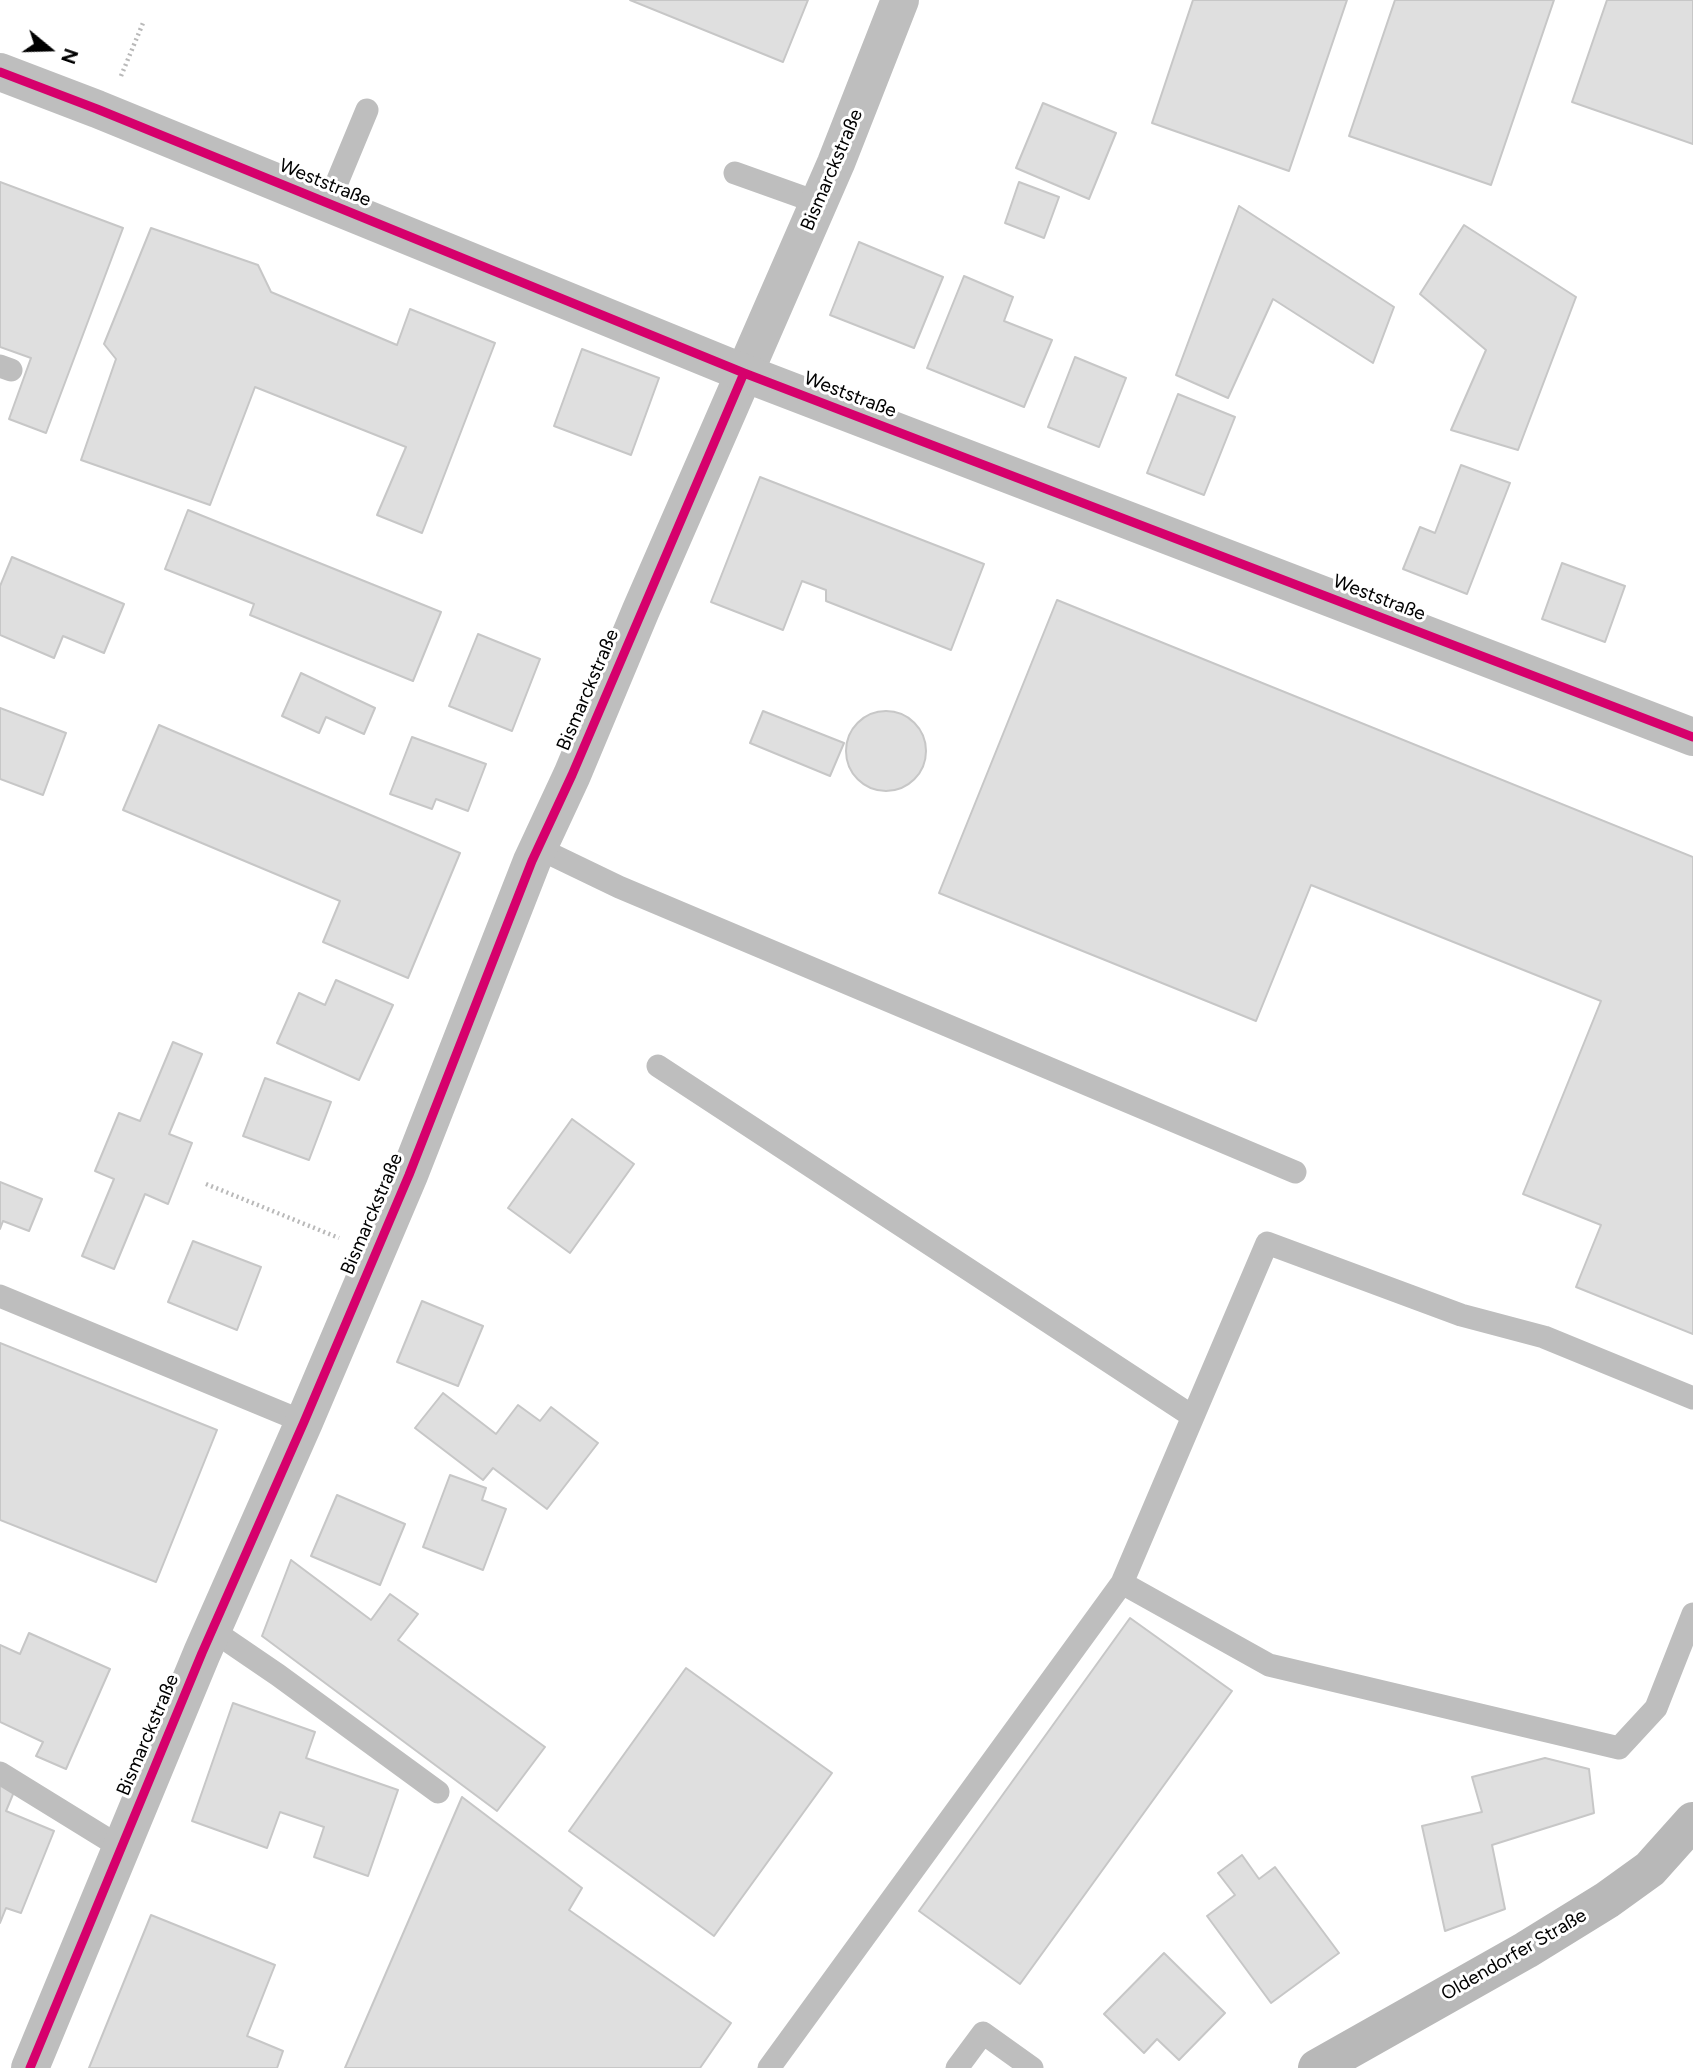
<!DOCTYPE html>
<html>
<head>
<meta charset="utf-8">
<style>
	body { margin:0 }
	#map { position:relative; width:1693px; height:2068px; overflow:hidden; background:#fff; font-family:Figtree,sans-serif }
	canvas { display:block }
	.north { position:absolute; left:14px; top:14px; width:70px; height:70px; -webkit-text-stroke:5px #fff; paint-order:stroke; rotate:109deg; font-size:19px; font-weight:700; line-height:28px; text-align:center; color:#000 }
	.north::after { content:''; display:block; margin:auto; width:24px; height:32px; background:#000; clip-path:polygon(50% 0,100% 100%,50% 72%,0 100%) }
</style>
</head>
<body>
<div id="map">
<canvas width="1693" height="2068"></canvas>
<div class="north">N</div>
</div>
<script>
const g = document.querySelector('canvas').getContext('2d');
g.lineJoin = 'round';
function paint(path, color) { g.fillStyle = color; g.fill(path, 'evenodd'); }
const poly = rows => new Path2D(rows.map(r => 'M' + r).join(''));
function trace(path, color, width, dash) { g.strokeStyle = color; g.lineWidth = width; g.lineCap = dash ? 'butt' : 'round'; g.setLineDash(dash || []); g.stroke(path); }
function label(font, color, halo, rows, align = 'center') {
  g.font = font + ' Figtree,sans-serif'; g.lineWidth = 6; g.setLineDash([]); g.textBaseline = 'middle'; g.strokeStyle = halo; g.fillStyle = color; for (const [text, x, y, turn = 0] of rows) {
    g.save(); g.translate(x, y); g.rotate((+turn || 0) * Math.PI / 180); g.textAlign = isNaN(turn) ? turn : align; if (halo) g.strokeText(text, 0, 0); g.fillText(text, 0, 0); g.restore();
  }
}
const building = poly([
	[630,0,808,0,783,62,630,0],
	[1193,0,1347,0,1289,171,1152,123,1193,0],
	[1395,0,1554,0,1491,185,1349,136,1395,0],
	[1607,0,1693,0,1693,144,1572,102,1607,0],
	[1043,103,1116,133,1089,199,1016,168,1043,103],
	[0,182,123,228,46,433,9,419,31,358,0,347,0,182],
	[1019,182,1059,197,1044,238,1005,223,1019,182],
	[1239,206,1394,307,1373,363,1273,299,1228,398,1176,375,1239,206],
	[1464,225,1576,297,1518,450,1451,430,1486,350,1420,294,1464,225],
	[151,228,258,265,271,292,397,345,410,309,495,343,422,533,377,515,406,447,255,387,210,505,81,460,116,359,104,344,151,228],
	[859,242,943,277,914,348,830,315,859,242],
	[964,276,1013,297,1004,321,1052,340,1024,407,927,368,964,276],
	[582,349,659,378,631,455,554,426,582,349],
	[1075,357,1126,378,1099,447,1048,427,1075,357],
	[1178,394,1235,417,1204,495,1147,473,1178,394],
	[1461,465,1510,483,1467,594,1403,569,1420,527,1435,533,1461,465],
	[760,477,984,564,951,650,826,601,826,590,802,581,783,630,711,602,760,477],
	[188,510,441,612,413,681,250,615,254,604,165,569,188,510],
	[12,557,124,604,104,653,63,636,54,658,0,635,0,586,12,557],
	[1562,563,1625,586,1605,642,1542,619,1562,563],
	[1057,600,1693,857,1693,1334,1576,1287,1601,1225,1523,1194,1601,1001,1311,885,1256,1021,939,893,1057,600],
	[478,634,540,659,512,731,449,706,478,634],
	[301,673,375,708,364,734,326,717,319,733,282,716,301,673],
	[0,708,66,733,43,795,0,779,0,708],
	[763,711,844,743,830,776,750,743,763,711],
	'846 751a40 40 0 1 1 80 0a40 40 0 1 1-80 0Z',
	[159,725,460,853,408,978,323,942,340,901,123,810,159,725],
	[412,737,486,764,468,811,436,799,432,809,390,794,412,737],
	[336,980,393,1005,359,1080,277,1043,299,993,325,1005,336,980],
	[173,1042,202,1054,169,1134,192,1143,168,1204,145,1194,114,1269,82,1256,114,1179,95,1171,119,1113,140,1121,173,1042],
	[265,1078,331,1102,309,1160,243,1136,265,1078],
	[572,1119,634,1164,570,1253,508,1208,572,1119],
	[0,1182,42,1199,29,1231,3,1221,0,1229,0,1182],
	[193,1241,261,1267,237,1330,168,1302,193,1241],
	[422,1301,483,1326,458,1386,397,1362,422,1301],
	[0,1343,217,1430,156,1582,0,1520,0,1343],
	[443,1393,496,1434,518,1405,540,1421,551,1407,598,1443,547,1509,493,1468,483,1480,415,1428,443,1393],
	[450,1475,486,1488,482,1500,506,1509,483,1570,423,1547,450,1475],
	[337,1495,405,1524,380,1585,311,1556,337,1495],
	[291,1560,371,1620,390,1594,418,1614,398,1640,545,1747,497,1811,262,1636,291,1560],
	[1130,1618,1232,1691,1020,1984,919,1911,1130,1618],
	[29,1633,110,1669,66,1769,36,1756,43,1742,0,1722,0,1645,20,1654,29,1633],
	[686,1668,832,1773,714,1936,569,1831,686,1668],
	[233,1703,315,1732,306,1758,398,1790,368,1876,314,1857,324,1827,280,1812,267,1848,192,1821,233,1703],
	[1545,1758,1589,1769,1594,1813,1492,1845,1505,1909,1445,1931,1422,1826,1482,1812,1472,1777,1545,1758],
	[0,1781,16,1787,6,1811,54,1831,21,1913,6,1908,0,1923,0,1781],
	[462,1797,582,1888,569,1910,731,2023,700,2068,345,2068,462,1797],
	[1242,1855,1259,1879,1275,1867,1339,1953,1271,2003,1207,1916,1235,1895,1218,1873,1242,1855],
	[151,1915,275,1965,247,2036,283,2051,277,2068,89,2068,151,1915],
	[1164,1953,1225,2013,1179,2060,1157,2039,1144,2053,1104,2014,1164,1953]
]);
paint(building, '#dfdfdf');
trace(building, '#c7c7c7', 2);
trace(poly([
	[121,76,143,23],
	[206,1184,339,1238]
]), '#b9b9b9', 4.5, [2, 3.5]);
trace(poly([
	[735,173,819,203],
	[328,204,367,110],
	[0,366,11,370],
	[538,848,619,887,1295,1172],
	[658,1066,1192,1416],
	[0,1296,304,1422],
	[1122,1583,1269,1665,1619,1748,1656,1708,1693,1614],
	[212,1630,278,1675,438,1792],
	[0,1773,120,1847],
	[769,2068,1122,1583,1267,1243,1461,1315,1544,1337,1693,1398],
	[957,2068,983,2033,1032,2068]
]), '#bebebe', 23);
trace(poly([
	[30,2068,202,1653,304,1422,409,1175,532,861,572,775,641,610,836,163,900,0]
]), '#bebebe', 38);
trace(poly([
	[0,72,97,109,744,373,1693,737]
]), '#bebebe', 38);
trace(poly([
	[1317,2068,1526,1950,1607,1900,1650,1869,1693,1821]
]), '#b8b8b8', 38);
trace(poly([
	[0,72,97,109,744,373,1693,737],
	[30,2068,202,1653,304,1422,409,1175,532,861,572,775,744,373]
]), '#d6006c', 9);
label('19px', '#000', '#fff', [
	["Bismarckstraße",832,170,-67],
	["Weststraße",325,183,22],
	["Weststraße",850,395,21],
	["Weststraße",1379,598,21],
	["Bismarckstraße",588,690,-67],
	["Bismarckstraße",372,1214,-67],
	["Bismarckstraße",148,1735,-67],
	["Oldendorfer Straße",1514,1955,-30]
]);
</script>
</body>
</html>
